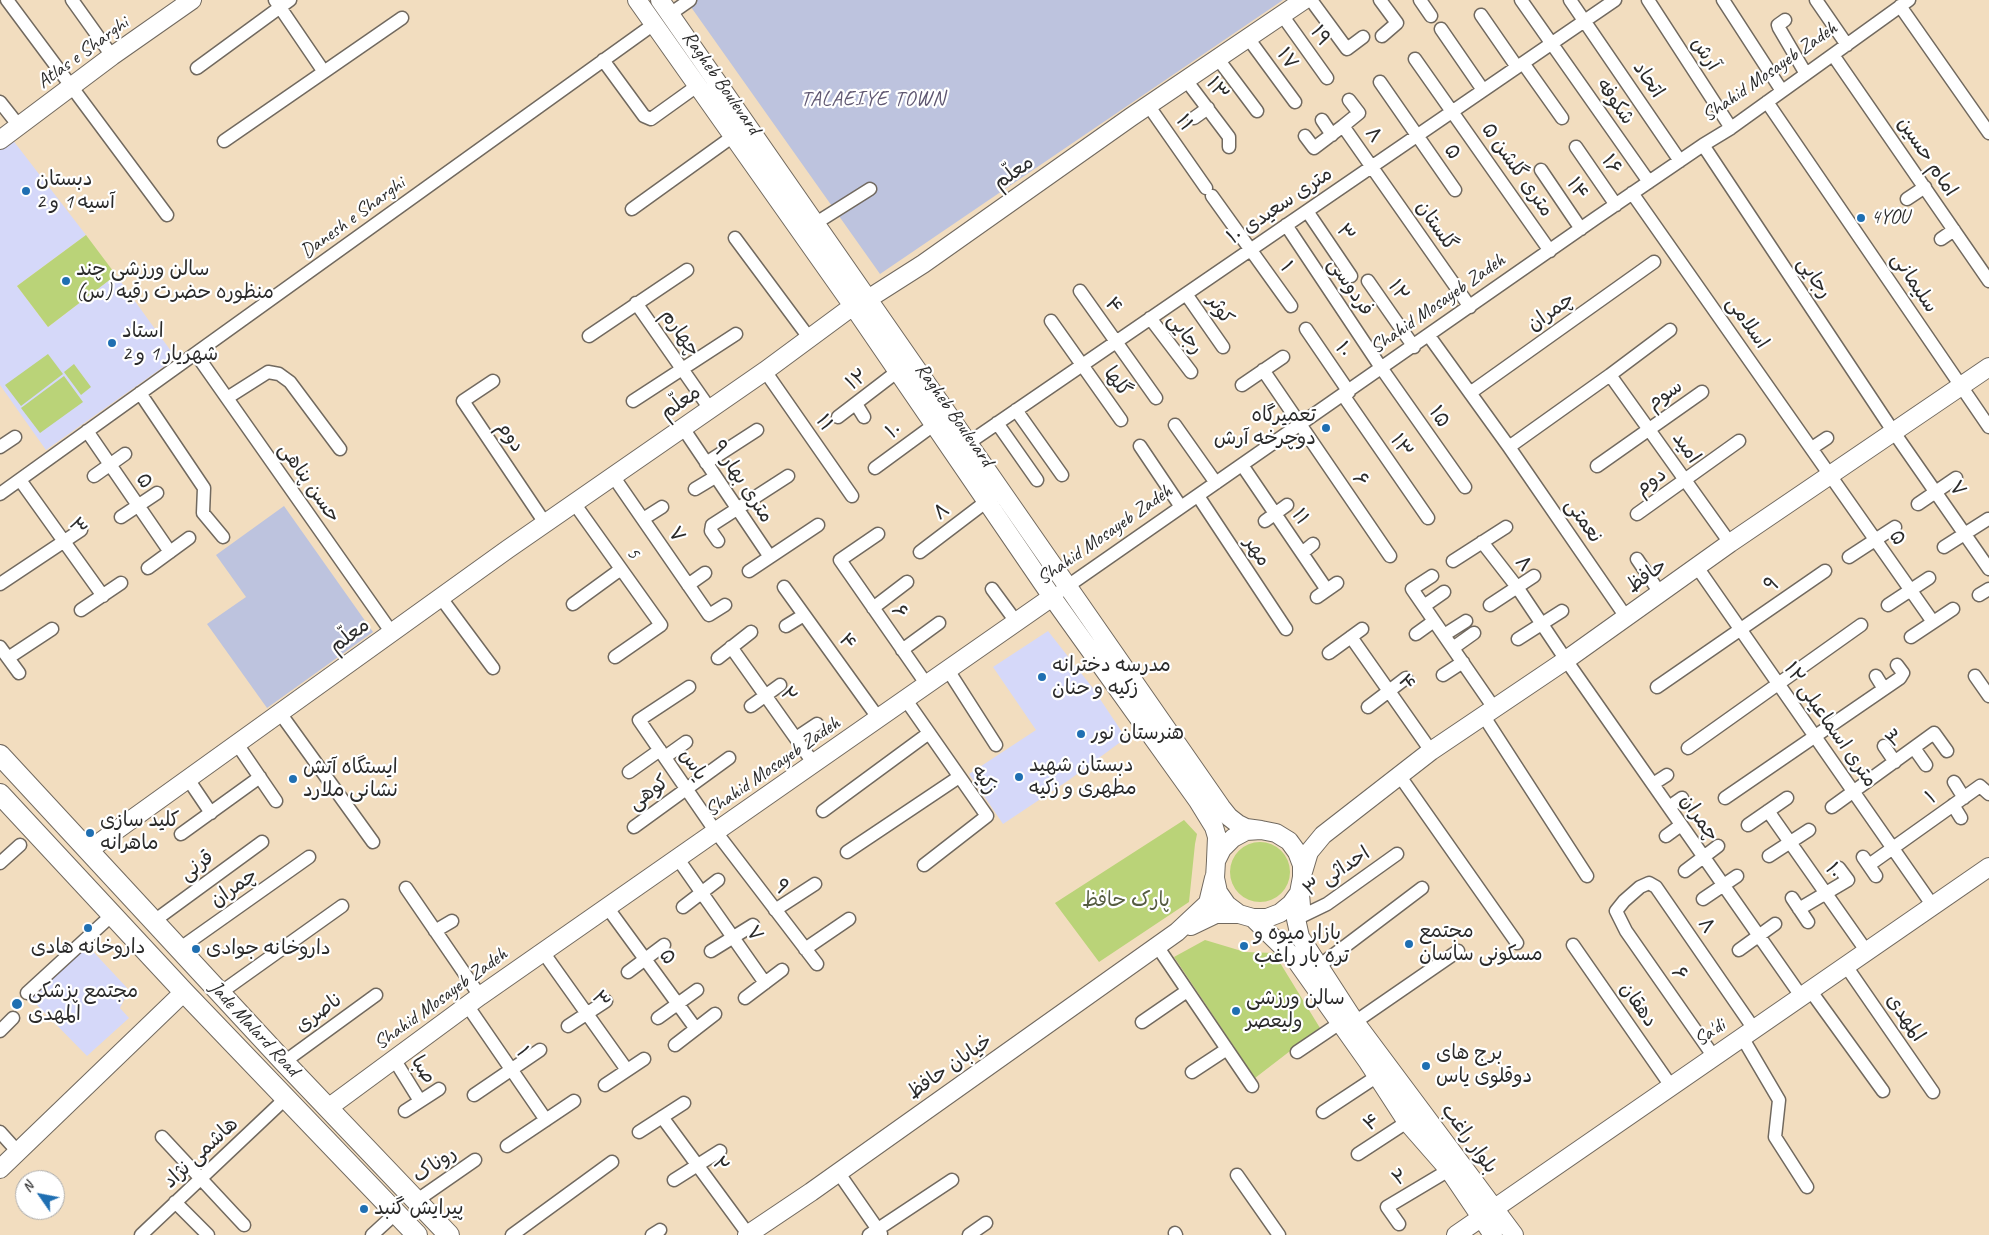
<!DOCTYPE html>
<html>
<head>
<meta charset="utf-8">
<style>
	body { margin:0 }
	#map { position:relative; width:1989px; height:1235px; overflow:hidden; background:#f2ddbf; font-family:Caveat,sans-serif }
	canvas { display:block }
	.north { position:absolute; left:15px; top:1170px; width:50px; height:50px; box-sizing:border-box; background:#fff; border:1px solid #aaa; border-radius:50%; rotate:303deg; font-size:14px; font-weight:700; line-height:20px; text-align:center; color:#2b2b2b }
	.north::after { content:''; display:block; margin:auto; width:18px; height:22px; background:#1f6fb2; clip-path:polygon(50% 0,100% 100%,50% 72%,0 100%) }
</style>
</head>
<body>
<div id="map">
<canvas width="1989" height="1235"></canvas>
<div class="north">N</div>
</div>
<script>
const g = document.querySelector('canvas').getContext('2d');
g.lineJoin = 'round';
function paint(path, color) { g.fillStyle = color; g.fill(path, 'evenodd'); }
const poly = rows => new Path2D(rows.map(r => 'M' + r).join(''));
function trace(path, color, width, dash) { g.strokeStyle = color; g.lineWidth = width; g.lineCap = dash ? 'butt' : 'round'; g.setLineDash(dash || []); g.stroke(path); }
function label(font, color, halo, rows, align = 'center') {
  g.font = font + ' Caveat,"Playpen Sans Arabic",sans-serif'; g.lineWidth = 4.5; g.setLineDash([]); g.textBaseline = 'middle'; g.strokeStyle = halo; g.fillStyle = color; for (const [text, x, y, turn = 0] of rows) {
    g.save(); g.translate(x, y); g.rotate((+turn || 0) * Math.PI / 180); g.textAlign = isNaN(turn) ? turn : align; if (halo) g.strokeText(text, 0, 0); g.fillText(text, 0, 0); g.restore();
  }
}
paint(poly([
	[12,139,86,235,17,286,48,327,116,275,176,358,46,450,0,385,0,147],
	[1048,631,1092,687,1126,738,1069,780,1003,824,969,774,1036,730,993,667],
	[87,945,129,990,120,1008,129,1018,87,1056,31,999]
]), '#d5d8f9');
paint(poly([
	[686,0,1283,0,880,274],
	[284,506,373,632,267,708,207,624,246,597,216,555]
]), '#bdc3de');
paint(poly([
	[86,235,116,275,48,327,17,286],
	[48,354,63,374,21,406,5,385],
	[74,364,91,387,81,395,64,372],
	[64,376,83,402,40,433,21,408],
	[1184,820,1197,834,1195,844,1189,902,1099,962,1055,903],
	'1230 872a30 30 0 1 1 60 0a30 30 0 1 1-60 0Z',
	[1205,940,1245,952,1274,953,1320,1028,1255,1078,1174,957]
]), '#bad378');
const street = poly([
	[7,0,167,215],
	[72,0,112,56],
	[275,0,324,72],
	[1311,0,1347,49,1363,37],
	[1380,0,1397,23,1382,36],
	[1420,0,1431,16],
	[1521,0,1649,182],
	[1570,0,1680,161],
	[1648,0,1731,128],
	[1723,0,1782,91],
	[1816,0,1847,45],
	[1900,6,1989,133],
	[670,14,690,0],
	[1282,15,1327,78],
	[1481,15,1517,67],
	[1785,20,1778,25,1779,28,1806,74],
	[1441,29,1483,90],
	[1248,38,1295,102],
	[1833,55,1989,281],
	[1218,59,1257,111],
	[1415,59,1550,251],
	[603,60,644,116,651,119,697,86],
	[1523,63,1562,118],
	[197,68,290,0],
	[1186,80,1229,137,1229,147],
	[1380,82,1455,190],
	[0,102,19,126],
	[1767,102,1989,427],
	[1148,105,1206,188],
	[1194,118,1208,108],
	[1322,120,1332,135],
	[1343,126,1470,307],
	[1305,136,1314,148,1343,126,1359,113,1349,100],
	[224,141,402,18],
	[1703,145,1893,431,1989,569],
	[1576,147,1616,205],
	[1541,170,1581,229],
	[1632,193,1933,622],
	[1212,196,1291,306],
	[1907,199,1925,187],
	[632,209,732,137],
	[1307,211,1351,276],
	[816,223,870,189],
	[1286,225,1382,369,1465,487],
	[735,238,810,339],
	[1941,239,1954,230],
	[1368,281,1414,347],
	[1080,291,1156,398],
	[1186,294,1223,347],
	[636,303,710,409],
	[1150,318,1191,372],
	[1051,321,1121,420],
	[1306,329,1349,392],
	[589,336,687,270],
	[1429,336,1509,447,1626,617],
	[196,354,392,633],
	[1263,370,1390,556],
	[765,371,852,496],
	[1610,375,1730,543],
	[493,381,463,401,545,523],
	[1242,385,1283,357],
	[140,393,204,488,203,513,223,537],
	[1470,393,1654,262],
	[1343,395,1428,518],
	[227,398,268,372,279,374,290,382,340,449],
	[633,401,736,334],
	[856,404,864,417],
	[1016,410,1062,475],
	[838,417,898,371],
	[997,423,1037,480],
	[1175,425,1216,483],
	[683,428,770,557],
	[87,431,170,552],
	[967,444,1615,0],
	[1140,446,1181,507],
	[0,447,15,437],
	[1509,447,1610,375,1670,330],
	[1812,448,1827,438],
	[706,463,757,430],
	[1242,465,1327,590],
	[1597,466,1702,392],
	[875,468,935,424],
	[94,476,125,454],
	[613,476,709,615,725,605],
	[20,480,103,596],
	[695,489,715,477],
	[0,494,654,24],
	[1198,496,1286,629],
	[574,503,661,625,615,657],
	[1918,504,1956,478],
	[1637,514,1739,441],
	[121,517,157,493],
	[643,519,662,507],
	[1265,521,1287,505],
	[878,534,840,560,927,685],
	[718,541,711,531,712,525,788,476],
	[1482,542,1517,587,1566,660,1801,996],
	[1944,547,1988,519],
	[920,552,987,501],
	[1302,553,1313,544],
	[1849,557,1895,527],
	[1637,559,1660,593],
	[1453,561,1506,527],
	[1697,567,1933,906],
	[148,568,189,538],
	[749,571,818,525],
	[1432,576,1412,589,1494,708],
	[0,584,81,530],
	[688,585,705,573],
	[784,587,879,719],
	[992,589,1017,623],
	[1979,595,1989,589],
	[1052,597,1596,218,1703,145,1731,128,1909,0],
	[1317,597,1337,583],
	[441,598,493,668],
	[573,604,621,569],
	[1490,605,1534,576],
	[1888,605,1929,578],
	[1424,606,1444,592],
	[873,608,907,582],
	[81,610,121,583],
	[786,626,804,615],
	[1416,634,1434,621],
	[1444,635,1466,621],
	[1351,637,1431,751],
	[1911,637,1953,609],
	[1518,639,1562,611],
	[0,647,19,673],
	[731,647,814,764],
	[1453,648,1474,633],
	[902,650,939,623],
	[1329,653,1362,629],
	[8,658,52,629],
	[718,658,751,632],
	[948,670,996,745],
	[1443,675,1463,662],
	[1876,676,1884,689],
	[1975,676,1989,696],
	[689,687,639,720,716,832,817,964],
	[1657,687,1825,571],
	[906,700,987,816,924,865],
	[751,706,780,685],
	[1368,707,1406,678],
	[280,713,373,842],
	[1483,715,1587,876],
	[796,738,817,724],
	[237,744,276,801],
	[1884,746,1895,762],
	[1688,748,1861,625],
	[1914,748,1926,765],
	[665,757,686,742],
	[629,772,660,750],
	[1399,775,1517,943],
	[188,779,211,813],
	[1954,782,1964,798],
	[1653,784,1667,775],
	[1725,798,1900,678,1903,673,1897,665],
	[1953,805,1961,818],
	[1669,807,1682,798],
	[1832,807,1934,733,1947,751],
	[823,811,929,733],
	[1768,811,1867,952],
	[1748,825,1787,798],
	[634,827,729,758],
	[181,834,260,777],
	[1666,836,1681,825],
	[847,852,959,777],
	[1769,856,1809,830],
	[1863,857,1876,876],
	[678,859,765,983],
	[0,863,20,845],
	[1869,865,1980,786,1989,794],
	[1685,871,1718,846],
	[406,888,480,996],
	[1792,898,1808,922],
	[1703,899,1737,876],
	[607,907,696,1029],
	[683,907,718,880],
	[1799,909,1848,880,1839,868],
	[775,910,815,884],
	[1296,919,1327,904,1397,854],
	[154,921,262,842],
	[435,931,452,921],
	[1573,945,1671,1086],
	[1157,946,1252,1086],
	[179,949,309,857],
	[805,949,849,919],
	[1739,950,1775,924],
	[711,951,753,925],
	[543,952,627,1070],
	[1319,966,1422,888],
	[1846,966,1933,1092],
	[628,972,664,945],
	[1810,990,1883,1091],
	[27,993,112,915],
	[220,993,342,906],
	[745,998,782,970],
	[467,1005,546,1120],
	[658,1018,697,990],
	[1142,1022,1187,991],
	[1355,1022,1458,951],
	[568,1026,606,1001],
	[0,1031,13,1018],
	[1742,1037,1779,1100,1775,1137,1807,1187],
	[675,1045,715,1014],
	[1297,1052,1340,1023],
	[1714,1057,1626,931,1616,911,1624,901,1640,887,1649,883,1656,887,1754,1029],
	[394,1059,420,1101],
	[284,1062,376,995],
	[1192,1072,1227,1049],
	[605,1085,644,1059],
	[474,1095,540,1050],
	[405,1111,439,1089],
	[1323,1112,1376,1077],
	[662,1117,748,1234],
	[0,1132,18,1152],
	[639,1132,684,1103],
	[162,1137,244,1225],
	[507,1146,574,1101],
	[1358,1154,1407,1122],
	[838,1172,881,1234],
	[1237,1175,1279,1235],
	[674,1180,720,1151],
	[416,1201,475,1160],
	[175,1202,208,1235],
	[1399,1224,1387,1207,1449,1170],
	[1175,1233,1176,1235],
	[141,1235,286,1098],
	[372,1235,396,1213],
	[512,1235,612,1162],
	[652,1235,660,1230],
	[869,1235,952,1180],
	[969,1235,986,1223]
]);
const secondary = poly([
	[637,0,853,306,1052,597,1198,801,1214,827,1217,837,1216,860],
	[660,0,1221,807,1229,817,1238,824,1246,828,1261,830,1276,833,1289,841,1297,852,1302,865,1302,877,1299,893,1291,904,1280,913,1267,918,1253,918,1239,914,1227,905,1218,892,1215,878,1216,861,1222,849,1233,838,1246,831,1261,830],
	[0,140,112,56,192,0],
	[89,850,508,549,765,371,853,306,868,299,923,264,1131,117,1304,0],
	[1303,872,1309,852,1323,835,1431,751,1566,660,1730,543,1989,367],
	[1300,894,1301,906,1296,919,1300,937,1355,1022,1514,1235],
	[1253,918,1295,959,1368,1062,1407,1122,1449,1170,1493,1235],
	[1191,926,1216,914,1239,914],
	[328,1108,480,996,1052,597],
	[0,1169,184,992],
	[747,1235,811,1192,1177,932,1208,903,1214,878],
	[1456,1235,1989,867]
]);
const primary = poly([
	[0,755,284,1062,449,1235],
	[0,794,184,992,417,1235]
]);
trace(street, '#71695f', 15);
trace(secondary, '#71695f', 20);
trace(primary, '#71695f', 22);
trace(street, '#fff', 12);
trace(secondary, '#fff', 18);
trace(primary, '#fff', 20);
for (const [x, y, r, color] of [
	[26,191,5,"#1f6fb2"],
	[1861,218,5,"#1f6fb2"],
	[66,281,5,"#1f6fb2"],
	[112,343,5,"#1f6fb2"],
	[1326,428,5,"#1f6fb2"],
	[1042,677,5,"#1f6fb2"],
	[1081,734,5,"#1f6fb2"],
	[1019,777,5,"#1f6fb2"],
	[293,779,5,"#1f6fb2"],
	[90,833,5,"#1f6fb2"],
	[88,928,5,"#1f6fb2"],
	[1409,944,5,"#1f6fb2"],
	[1244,946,5,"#1f6fb2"],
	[196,949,5,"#1f6fb2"],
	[17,1004,6,"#1f6fb2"],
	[1236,1011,5,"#1f6fb2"],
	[1426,1066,5,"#1f6fb2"],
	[364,1209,5,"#1f6fb2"]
]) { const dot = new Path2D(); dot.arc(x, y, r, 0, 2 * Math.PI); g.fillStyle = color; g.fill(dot); trace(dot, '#fff', 2); }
label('20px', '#2b2b2b', '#fff', [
	["۱۹",1320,36,55],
	["Atlas e Sharghi",83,53,-36],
	["آرش",1705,54,57],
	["۱۷",1287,59,54],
	["Shahid Mosayeb Zadeh",1770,72,-35],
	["اتحاد",1648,80,56],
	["Ragheb Boulevard",721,83,55],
	["۱۳",1217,89,53],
	["شکوفه",1615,102,55],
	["۱۱",1184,123,55],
	["۸",1373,135,54],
	["۵",1452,152,55],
	["امام حسین",1927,157,56],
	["۱۶",1611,165,55],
	["۵ متری گلشن",1517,170,55],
	["معلّم",1014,173,-35],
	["۱۴",1577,189,56],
	["۱۰ متری سعیدی",1280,206,-34],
	["Danesh e Sharghi",353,218,-36],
	["گلستان",1436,226,55],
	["۳",1345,233,56],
	["۱",1286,267,55],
	["رجایی",1814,278,56],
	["سلیمانی",1914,283,56],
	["فردوسی",1350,287,56],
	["۱۲",1398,291,56],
	["Shahid Mosayeb Zadeh",1438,304,-35],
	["۴",1113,306,55],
	["کوثر",1220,310,56],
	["چمران",1551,312,-35],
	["اسلامی",1747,323,55],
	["چهارم",680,333,55],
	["رجایی",1185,334,53],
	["۱۰",1343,350,55],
	["۱۲",857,380,-37],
	["گلها",1117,382,54],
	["سوم",1665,395,-34],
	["معلّم",681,403,-35],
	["Ragheb Boulevard",954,415,55],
	["۱۵",1439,417,55],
	["۱۱",824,423,55],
	["۱۰",894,431,-36],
	["دوم",510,437,56],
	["۱۳",1401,446,56],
	["امید",1686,448,55],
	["۶",1360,480,55],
	["۵",144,481,56],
	["۹ متری بهار",742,482,56],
	["دوم",1651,482,-35],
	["حسن پناهی",309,483,55],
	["۷",1957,489,55],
	["۸",942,512,-37],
	["۱۱",1300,517,56],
	["نعمتی",1583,521,55],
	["۳",77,527,55],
	["۷",676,535,56],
	["Shahid Mosayeb Zadeh",1105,535,-35],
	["۵",1897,538,55],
	["مهر",1257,552,57],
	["5",633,553,54],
	["۸",1523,564,52],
	["حافظ",1647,576,-35],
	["۹",1772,585,-35],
	["۶",899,612,55],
	["معلّم",350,636,-36],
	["۴",847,642,54],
	["۴",1406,683,55],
	["۲",788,695,55],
	["۱۲ متری اسماعیلی",1830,725,55],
	["۳",1895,739,-36],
	["یاس",693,765,56],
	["Shahid Mosayeb Zadeh",773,767,-35],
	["زکیه",984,780,55],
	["کوهی",649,793,-36],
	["۱",1931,798,-36],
	["چمران",1699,818,55],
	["قرنی",197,866,-36],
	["۱۰",1833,871,55],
	["احداثی ۳",1337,872,-33],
	["۹",781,887,53],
	["چمران",234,888,-35],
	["۸",1706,926,56],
	["۷",754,934,55],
	["۵",667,957,54],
	["۶",1679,974,55],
	["Shahid Mosayeb Zadeh",441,999,-36],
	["۳",600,1000,55],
	["دهقان",1638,1005,55],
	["ناصری",319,1013,-36],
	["المهدی",1905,1018,56],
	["Jade Malard Road",254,1029,47],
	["Sa'di",1710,1033,-35],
	["۱",522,1052,56],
	["خیابان حافظ",950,1067,-35],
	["صبا",423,1070,58],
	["۴",1372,1123,-33],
	["بلوار راغب",1469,1139,54],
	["هاشمی نژاد",201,1153,-43],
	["روناک",435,1165,-35],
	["۲",720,1165,54],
	["۲",1400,1178,-31]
]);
label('20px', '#2b2b2b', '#fff', [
	["دبستان",36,180],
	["آسیه 1 و 2",36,203],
	["4YOU",1871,218],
	["سالن ورزشی چند",76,270],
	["منظوره حضرت رقیه (س)",76,293],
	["استاد",122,332],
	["شهریار 1 و 2",122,355],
	["تعمیرگاه",1316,416,"right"],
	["دوچرخه آرش",1316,439,"right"],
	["مدرسه دخترانه",1052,666],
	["زکیه و حنان",1052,689],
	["هنرستان نور",1091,734],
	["دبستان شهید",1029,766],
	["مطهری و زکیه",1029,789],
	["ایستگاه آتش",303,768],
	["نشانی ملارد",303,791],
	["کلید سازی",100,821],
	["ماهرانه",100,844],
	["مجتمع",1419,932],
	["مسکونی ساسان",1419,955],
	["بازار میوه و",1254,934],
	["تره بار راغب",1254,957],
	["داروخانه هادی",88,948,"center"],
	["داروخانه جوادی",206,949],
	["مجتمع پزشکی",28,992],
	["المهدی",28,1015],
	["سالن ورزشی",1246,999],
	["ولیعصر",1246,1022],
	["برج های",1436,1054],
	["دوقلوی یاس",1436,1077],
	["پیرایش گنبد",374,1209]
], 'left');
label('20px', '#565d42', '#fff', [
	["پارک حافظ",1126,901]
]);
g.letterSpacing = '1px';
label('21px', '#5f5771', '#fff', [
	["TALAEIYE TOWN",873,99]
]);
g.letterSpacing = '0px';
</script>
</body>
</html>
